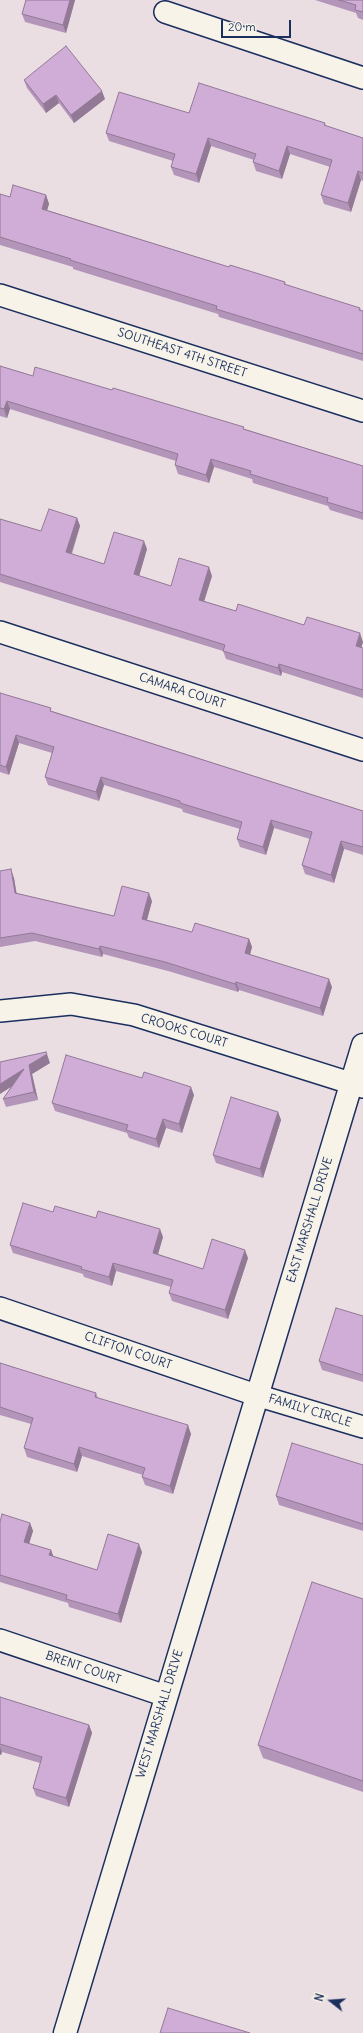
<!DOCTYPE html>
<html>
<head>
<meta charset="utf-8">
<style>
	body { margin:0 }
	#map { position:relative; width:363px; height:2033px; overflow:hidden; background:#ebdee3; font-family:Delius,sans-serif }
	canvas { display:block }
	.north { position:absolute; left:311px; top:1981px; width:40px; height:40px; -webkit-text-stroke:3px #f7f3e8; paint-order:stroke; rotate:287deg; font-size:11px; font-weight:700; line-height:16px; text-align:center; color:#1b2f5e }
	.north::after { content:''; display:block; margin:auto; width:14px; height:18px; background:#1b2f5e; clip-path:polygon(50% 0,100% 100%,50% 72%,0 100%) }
	.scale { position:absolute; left:221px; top:20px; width:70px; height:18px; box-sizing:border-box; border:2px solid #1b2f5e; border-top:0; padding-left:5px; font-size:12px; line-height:14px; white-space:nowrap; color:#1b2f5e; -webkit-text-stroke:3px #f7f3e8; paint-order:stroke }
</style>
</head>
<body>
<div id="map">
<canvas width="363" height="2033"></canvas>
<div class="north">N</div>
<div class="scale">20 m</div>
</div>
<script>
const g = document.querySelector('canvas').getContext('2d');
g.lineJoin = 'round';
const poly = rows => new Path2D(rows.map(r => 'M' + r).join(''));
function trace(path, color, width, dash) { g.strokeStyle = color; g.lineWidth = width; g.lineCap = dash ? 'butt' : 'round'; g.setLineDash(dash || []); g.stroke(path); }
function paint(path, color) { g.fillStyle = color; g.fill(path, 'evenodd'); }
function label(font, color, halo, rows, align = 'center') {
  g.font = font + ' Delius,sans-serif'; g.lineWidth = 3; g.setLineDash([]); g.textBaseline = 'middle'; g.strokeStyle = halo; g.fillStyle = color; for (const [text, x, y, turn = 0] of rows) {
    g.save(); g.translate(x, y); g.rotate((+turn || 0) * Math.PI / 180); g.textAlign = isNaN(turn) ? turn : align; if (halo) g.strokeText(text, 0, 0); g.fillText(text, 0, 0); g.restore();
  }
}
const street = poly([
	[165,12,363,78],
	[0,295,363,411],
	[0,632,363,750],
	[0,1011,71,1004,134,1015,363,1087],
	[0,1308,256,1395,363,1427],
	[0,1640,166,1696]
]);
const secondary = poly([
	[65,2033,363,1045]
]);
trace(street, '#1b2f5e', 24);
trace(secondary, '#1b2f5e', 25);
trace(street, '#f7f3e8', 21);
trace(secondary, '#f7f3e8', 22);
paint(poly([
	[26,0,75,0,66,33,25,22,22,14],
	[315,0,363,0,363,20,358,18,356,13],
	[24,80,105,99,74,123,59,103,46,113,27,88],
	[189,113,325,123,326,126,363,138,363,181,361,180,351,212,324,204,321,195,330,167,290,154,282,179,256,171,253,162,254,160,211,146,199,183,174,175,171,167,173,161,109,141,106,133],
	[0,194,10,197,46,195,49,204,47,210,229,267,285,282,286,285,360,308,361,311,363,311,363,361,219,317,218,314,73,269,73,267,0,245],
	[0,366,33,376,112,390,245,429,363,466,363,520,330,510,328,506,253,483,252,479,214,467,209,483,178,474,175,465,176,461,10,409,7,418,0,416],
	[77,518,80,526,72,554,104,564,147,549,139,576,171,586,212,576,204,601,236,611,304,625,363,642,361,648,363,648,363,698,282,672,281,676,226,659,223,651,0,582,0,519,41,531],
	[0,693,52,711,363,811,363,855,344,849,334,883,305,874,302,865,310,839,274,828,266,855,240,847,237,839,240,829,183,812,182,809,104,785,99,801,48,785,45,777,52,753,19,743,9,775,0,772],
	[0,871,14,878,16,893,114,916,152,901,147,920,192,932,249,939,252,947,250,955,332,987,323,1016,239,990,238,992,168,971,103,954,102,957,35,941,0,947],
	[0,1062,50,1063,32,1074,38,1100,6,1107,3,1099,11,1087],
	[194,1095,182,1133,166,1128,159,1148,129,1138,127,1133,55,1111,52,1103],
	[278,1112,281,1120,263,1178,216,1163,213,1155],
	[53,1212,96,1218,163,1237,158,1254,203,1269,248,1258,228,1319,172,1301,169,1293,171,1287,116,1271,112,1286,84,1277,83,1274,13,1253,10,1245],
	[363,1316,363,1382,322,1370,319,1361],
	[0,1363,96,1393,98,1398,191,1434,173,1494,145,1485,142,1477,143,1475,82,1456,77,1472,27,1457,24,1448,31,1424,0,1415],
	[363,1465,363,1531,279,1505,276,1496],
	[0,1522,30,1523,33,1531,29,1544,51,1550,53,1556,97,1570,142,1552,121,1623,69,1607,68,1603,0,1582],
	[363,1599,363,1792,263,1758,258,1745],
	[0,1697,89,1725,92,1733,69,1807,36,1796,33,1788,40,1763,2,1752,1,1755,0,1755]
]), '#b395b9');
paint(poly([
	[70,0,75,0,66,33,63,25],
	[102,91,105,99,74,123,71,115],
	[56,95,59,103,46,113,43,104],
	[208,138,211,146,199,183,196,174],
	[287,146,290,154,282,179,279,171],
	[358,171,361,180,351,212,348,203],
	[46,195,49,204,45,217,42,209],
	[7,401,10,409,7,418,4,409],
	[211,459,214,467,209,483,206,475],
	[77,518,80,526,69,560,66,552],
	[144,541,147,549,137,583,134,574],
	[209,567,212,576,202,608,199,600],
	[360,633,363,642,359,654,356,646],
	[279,664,282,672,281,676,278,668],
	[16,735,19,743,9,775,6,767],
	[101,777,104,785,99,801,96,792],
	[271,820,274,828,266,855,263,847],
	[341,841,344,849,334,883,331,875],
	[11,869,14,878,18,901,15,893],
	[149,893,152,901,145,927,142,919],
	[249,939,252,947,248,961,245,953],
	[100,946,103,954,102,957,99,949],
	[329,979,332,987,323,1016,320,1008],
	[236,982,239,990,238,992,235,984],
	[47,1054,50,1063,32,1074,38,1100,34,1092,29,1065],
	[24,1069,27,1077,0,1094,0,1084],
	[191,1087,194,1095,182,1133,179,1124],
	[278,1112,281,1120,263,1178,260,1169],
	[163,1119,166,1128,159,1148,156,1139],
	[160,1229,163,1237,156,1261,153,1253],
	[245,1250,248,1258,228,1319,225,1310],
	[113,1263,116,1271,112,1286,109,1277],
	[188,1425,191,1434,173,1494,170,1486],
	[79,1447,82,1456,77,1472,74,1464],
	[30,1523,33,1531,27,1550,24,1542],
	[139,1544,142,1552,121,1623,118,1614],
	[51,1550,54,1558,49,1555],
	[89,1725,92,1733,69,1807,66,1798],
	[0,1747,2,1752,1,1755,0,1754]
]), '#927996');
const building = poly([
	[26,0,70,0,63,25,22,14,26,0],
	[339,0,363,0,363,12,355,10,356,5,339,0],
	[66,46,102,91,71,115,56,95,43,104,24,80,66,46],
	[199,83,325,123,324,125,363,138,363,173,358,171,348,203,321,195,332,160,287,146,279,171,253,162,256,154,208,138,196,174,171,167,175,154,106,133,119,92,189,113,199,83],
	[13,185,46,195,42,209,229,267,230,265,285,282,284,284,360,308,359,310,363,311,363,354,216,309,217,306,70,260,71,259,0,237,0,194,10,197,13,185],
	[0,366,33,376,35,367,112,390,113,388,244,427,243,429,363,466,363,513,327,502,328,498,250,474,251,471,211,459,206,475,175,465,178,454,7,401,4,409,0,408,0,366],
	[49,509,77,518,66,552,104,564,114,532,144,541,134,574,171,586,179,558,209,567,199,600,236,611,238,604,304,625,307,617,360,633,356,646,363,648,363,690,279,664,278,668,223,651,225,645,0,574,0,519,41,531,49,509],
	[0,693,51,708,50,711,363,811,363,847,341,841,331,875,302,865,312,832,271,820,263,847,237,839,242,822,180,803,180,801,101,777,96,792,45,777,54,747,16,735,6,767,0,765,0,693],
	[11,869,15,893,114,916,122,886,149,893,142,919,192,932,195,923,249,939,245,953,329,979,320,1008,236,982,235,984,165,962,100,946,99,949,32,933,0,938,0,871,11,869],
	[46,1052,47,1054,29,1065,34,1092,3,1099,24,1069,0,1084,0,1062,46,1052],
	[66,1055,142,1078,144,1072,191,1087,179,1124,163,1119,156,1139,126,1130,128,1125,52,1103,66,1055],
	[231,1097,278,1112,260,1169,213,1155,231,1097],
	[23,1203,53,1212,55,1206,96,1218,98,1211,160,1229,153,1253,203,1269,212,1239,245,1250,225,1310,169,1293,173,1280,113,1263,109,1277,81,1269,82,1267,10,1245,23,1203],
	[336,1308,363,1316,363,1375,319,1361,336,1308],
	[0,1363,96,1393,95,1397,188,1425,170,1486,142,1477,145,1468,79,1447,74,1464,24,1448,33,1418,0,1407,0,1363],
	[292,1443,363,1465,363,1524,276,1496,292,1443],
	[2,1514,30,1523,24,1542,51,1550,49,1555,97,1570,108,1534,139,1544,118,1614,66,1599,67,1595,0,1575,0,1522,2,1514],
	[312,1582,363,1599,363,1781,258,1745,312,1582],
	[0,1697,89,1725,66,1798,33,1788,42,1757,0,1744,0,1697],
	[168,2008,250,2033,160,2033,168,2008]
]);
paint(building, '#d0add7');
trace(building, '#927996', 1);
label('12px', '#1b2f5e', '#f7f3e8', [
	["SOUTHEAST 4TH STREET",182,353,18],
	["CAMARA COURT",182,691,18],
	["CROOKS COURT",184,1031,17],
	["EAST MARSHALL DRIVE",310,1220,-73],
	["CLIFTON COURT",128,1351,19],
	["FAMILY CIRCLE",310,1411,17],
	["BRENT COURT",83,1668,19],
	["WEST MARSHALL DRIVE",160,1714,-73]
]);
</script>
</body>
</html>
